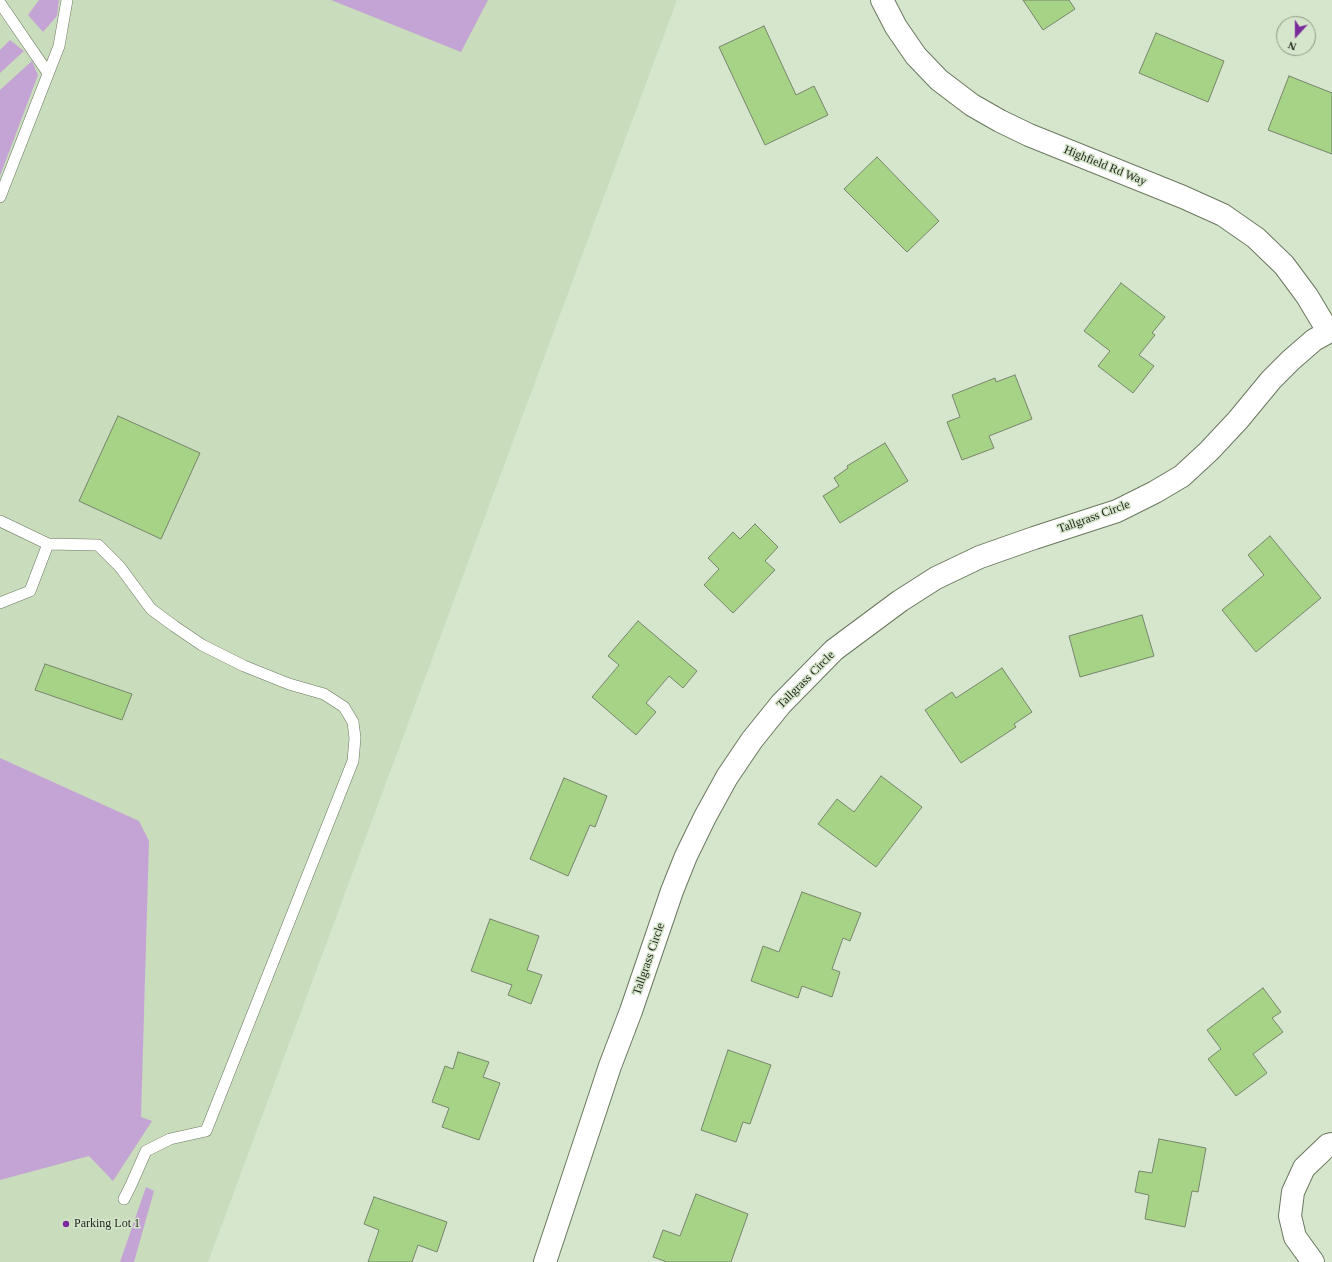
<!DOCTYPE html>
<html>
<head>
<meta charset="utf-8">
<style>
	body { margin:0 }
	#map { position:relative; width:1332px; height:1262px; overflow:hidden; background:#d6e6cc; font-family:"Times New Roman",serif }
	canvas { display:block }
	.north { position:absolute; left:1276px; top:16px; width:40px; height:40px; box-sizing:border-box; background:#d6e6cc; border:1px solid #8c9885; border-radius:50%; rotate:201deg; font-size:11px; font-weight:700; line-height:16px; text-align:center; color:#1e241a }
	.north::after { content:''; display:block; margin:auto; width:14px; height:18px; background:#7b2b9b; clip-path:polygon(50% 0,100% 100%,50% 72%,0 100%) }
</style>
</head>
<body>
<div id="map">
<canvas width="1332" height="1262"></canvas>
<div class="north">N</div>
</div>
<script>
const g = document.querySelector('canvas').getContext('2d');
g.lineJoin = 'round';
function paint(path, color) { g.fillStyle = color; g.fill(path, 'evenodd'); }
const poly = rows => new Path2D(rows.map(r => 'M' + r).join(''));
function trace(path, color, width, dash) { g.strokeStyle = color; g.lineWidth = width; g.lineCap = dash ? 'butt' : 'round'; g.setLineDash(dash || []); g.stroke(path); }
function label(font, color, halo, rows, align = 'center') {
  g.font = font + ' "Times New Roman",serif'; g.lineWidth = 3; g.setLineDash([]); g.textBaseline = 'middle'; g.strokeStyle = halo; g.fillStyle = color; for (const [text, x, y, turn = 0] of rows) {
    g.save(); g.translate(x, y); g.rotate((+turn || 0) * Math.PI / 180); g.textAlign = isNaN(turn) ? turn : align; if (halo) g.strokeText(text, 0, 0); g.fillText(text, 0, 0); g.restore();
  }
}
paint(poly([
	[0,0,677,0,208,1262,0,1262]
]), '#c9dcbc');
paint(poly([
	[39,0,59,0,57,16,43,32,28,15],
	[331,0,488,0,461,52],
	[10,40,24,51,0,73,0,50],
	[32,61,38,75,0,176,0,90],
	[0,758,139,821,149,841,141,1117,152,1121,113,1181,89,1156,0,1180],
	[146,1187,154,1191,134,1262,120,1262]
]), '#c4a4d4');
const building = poly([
	[1023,0,1069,0,1075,9,1043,30,1023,0],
	[764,26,796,95,814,86,828,115,765,145,719,47,764,26],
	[1156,33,1224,61,1208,102,1139,73,1156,33],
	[1289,76,1332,93,1332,154,1268,130,1289,76],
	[877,157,939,221,907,252,844,189,877,157],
	[1121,283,1165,317,1152,333,1155,335,1139,355,1154,366,1133,393,1098,366,1110,351,1084,331,1121,283],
	[1015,375,1032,419,989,436,994,448,962,460,947,422,960,417,952,395,995,378,996,382,1015,375],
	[118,416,200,453,161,539,79,501,118,416],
	[885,443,908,481,840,523,823,496,839,486,834,478,848,468,847,466,885,443],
	[755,524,778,547,765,561,775,570,733,613,704,585,719,569,708,558,733,532,740,539,755,524],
	[1270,536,1321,598,1256,652,1222,610,1264,575,1248,555,1270,536],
	[1142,615,1154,656,1080,677,1069,636,1142,615],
	[638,621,697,671,683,688,669,676,646,703,656,712,636,735,592,697,619,665,608,656,638,621],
	[45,664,132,694,122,720,35,690,45,664],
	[1002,668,1032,712,1014,724,1016,727,961,763,925,710,952,692,956,698,1002,668],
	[881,776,922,807,876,867,818,824,837,799,854,812,881,776],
	[564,778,607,796,595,827,590,825,568,876,530,859,564,778],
	[802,892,861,913,850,941,843,938,832,969,840,972,832,997,802,986,798,998,751,981,763,946,779,952,802,892],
	[490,919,539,936,527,970,542,975,531,1004,508,995,512,985,471,971,490,919],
	[1263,988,1281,1012,1272,1018,1283,1032,1253,1054,1267,1073,1236,1096,1208,1059,1221,1049,1207,1030,1263,988],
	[728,1050,771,1065,750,1124,743,1122,736,1142,701,1130,728,1050],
	[458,1052,489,1062,483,1077,500,1083,479,1140,442,1127,449,1108,432,1102,445,1066,453,1069,458,1052],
	[1159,1139,1206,1148,1198,1192,1192,1191,1185,1227,1145,1219,1149,1195,1135,1192,1139,1171,1152,1173,1159,1139],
	[696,1194,748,1214,731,1262,667,1262,653,1257,663,1230,680,1236,696,1194],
	[374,1197,447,1222,437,1252,418,1245,412,1262,368,1262,379,1230,364,1224,374,1197]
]);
paint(building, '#a6d385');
trace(building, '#77856d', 1);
const lane = poly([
	[0,3,48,73],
	[0,197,59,46,67,0],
	[0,521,48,544],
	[0,603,30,591,48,544,98,545,120,567,151,609,174,626,202,645,244,666,289,684,324,694,344,707,353,722,355,738,353,761,206,1131,170,1139,146,1151,131,1185,124,1199]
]);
const street = poly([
	[882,0,896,27,916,56,939,80,972,105,1000,121,1029,135,1183,197,1223,215,1256,238,1284,265,1307,296,1328,331],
	[545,1262,610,1066,631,1011,672,891,686,856,705,817,727,777,752,740,781,704,834,650,900,601,936,578,980,557,1034,538,1117,511,1155,492,1182,476,1209,451,1238,420,1271,380,1291,360,1314,340,1332,330],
	[1313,1262,1295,1237,1290,1216,1293,1192,1304,1168,1328,1145,1332,1144]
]);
trace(lane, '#6a7860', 12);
trace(street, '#6a7860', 24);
trace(lane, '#fff', 11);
trace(street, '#fff', 22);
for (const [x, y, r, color] of [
	[66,1224,4,"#7b2b9b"]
]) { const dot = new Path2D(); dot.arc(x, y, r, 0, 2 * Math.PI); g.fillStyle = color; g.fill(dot); trace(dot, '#d6e6cc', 1.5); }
label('12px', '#1e241a', '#d6e6cc', [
	["Highfield Rd Way",1105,166,22],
	["Tallgrass Circle",1094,517,-20],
	["Tallgrass Circle",806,680,-45],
	["Tallgrass Circle",649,959,-71]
]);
label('12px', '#1e241a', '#d6e6cc', [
	["Parking Lot 1",74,1224]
], 'left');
</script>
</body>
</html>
